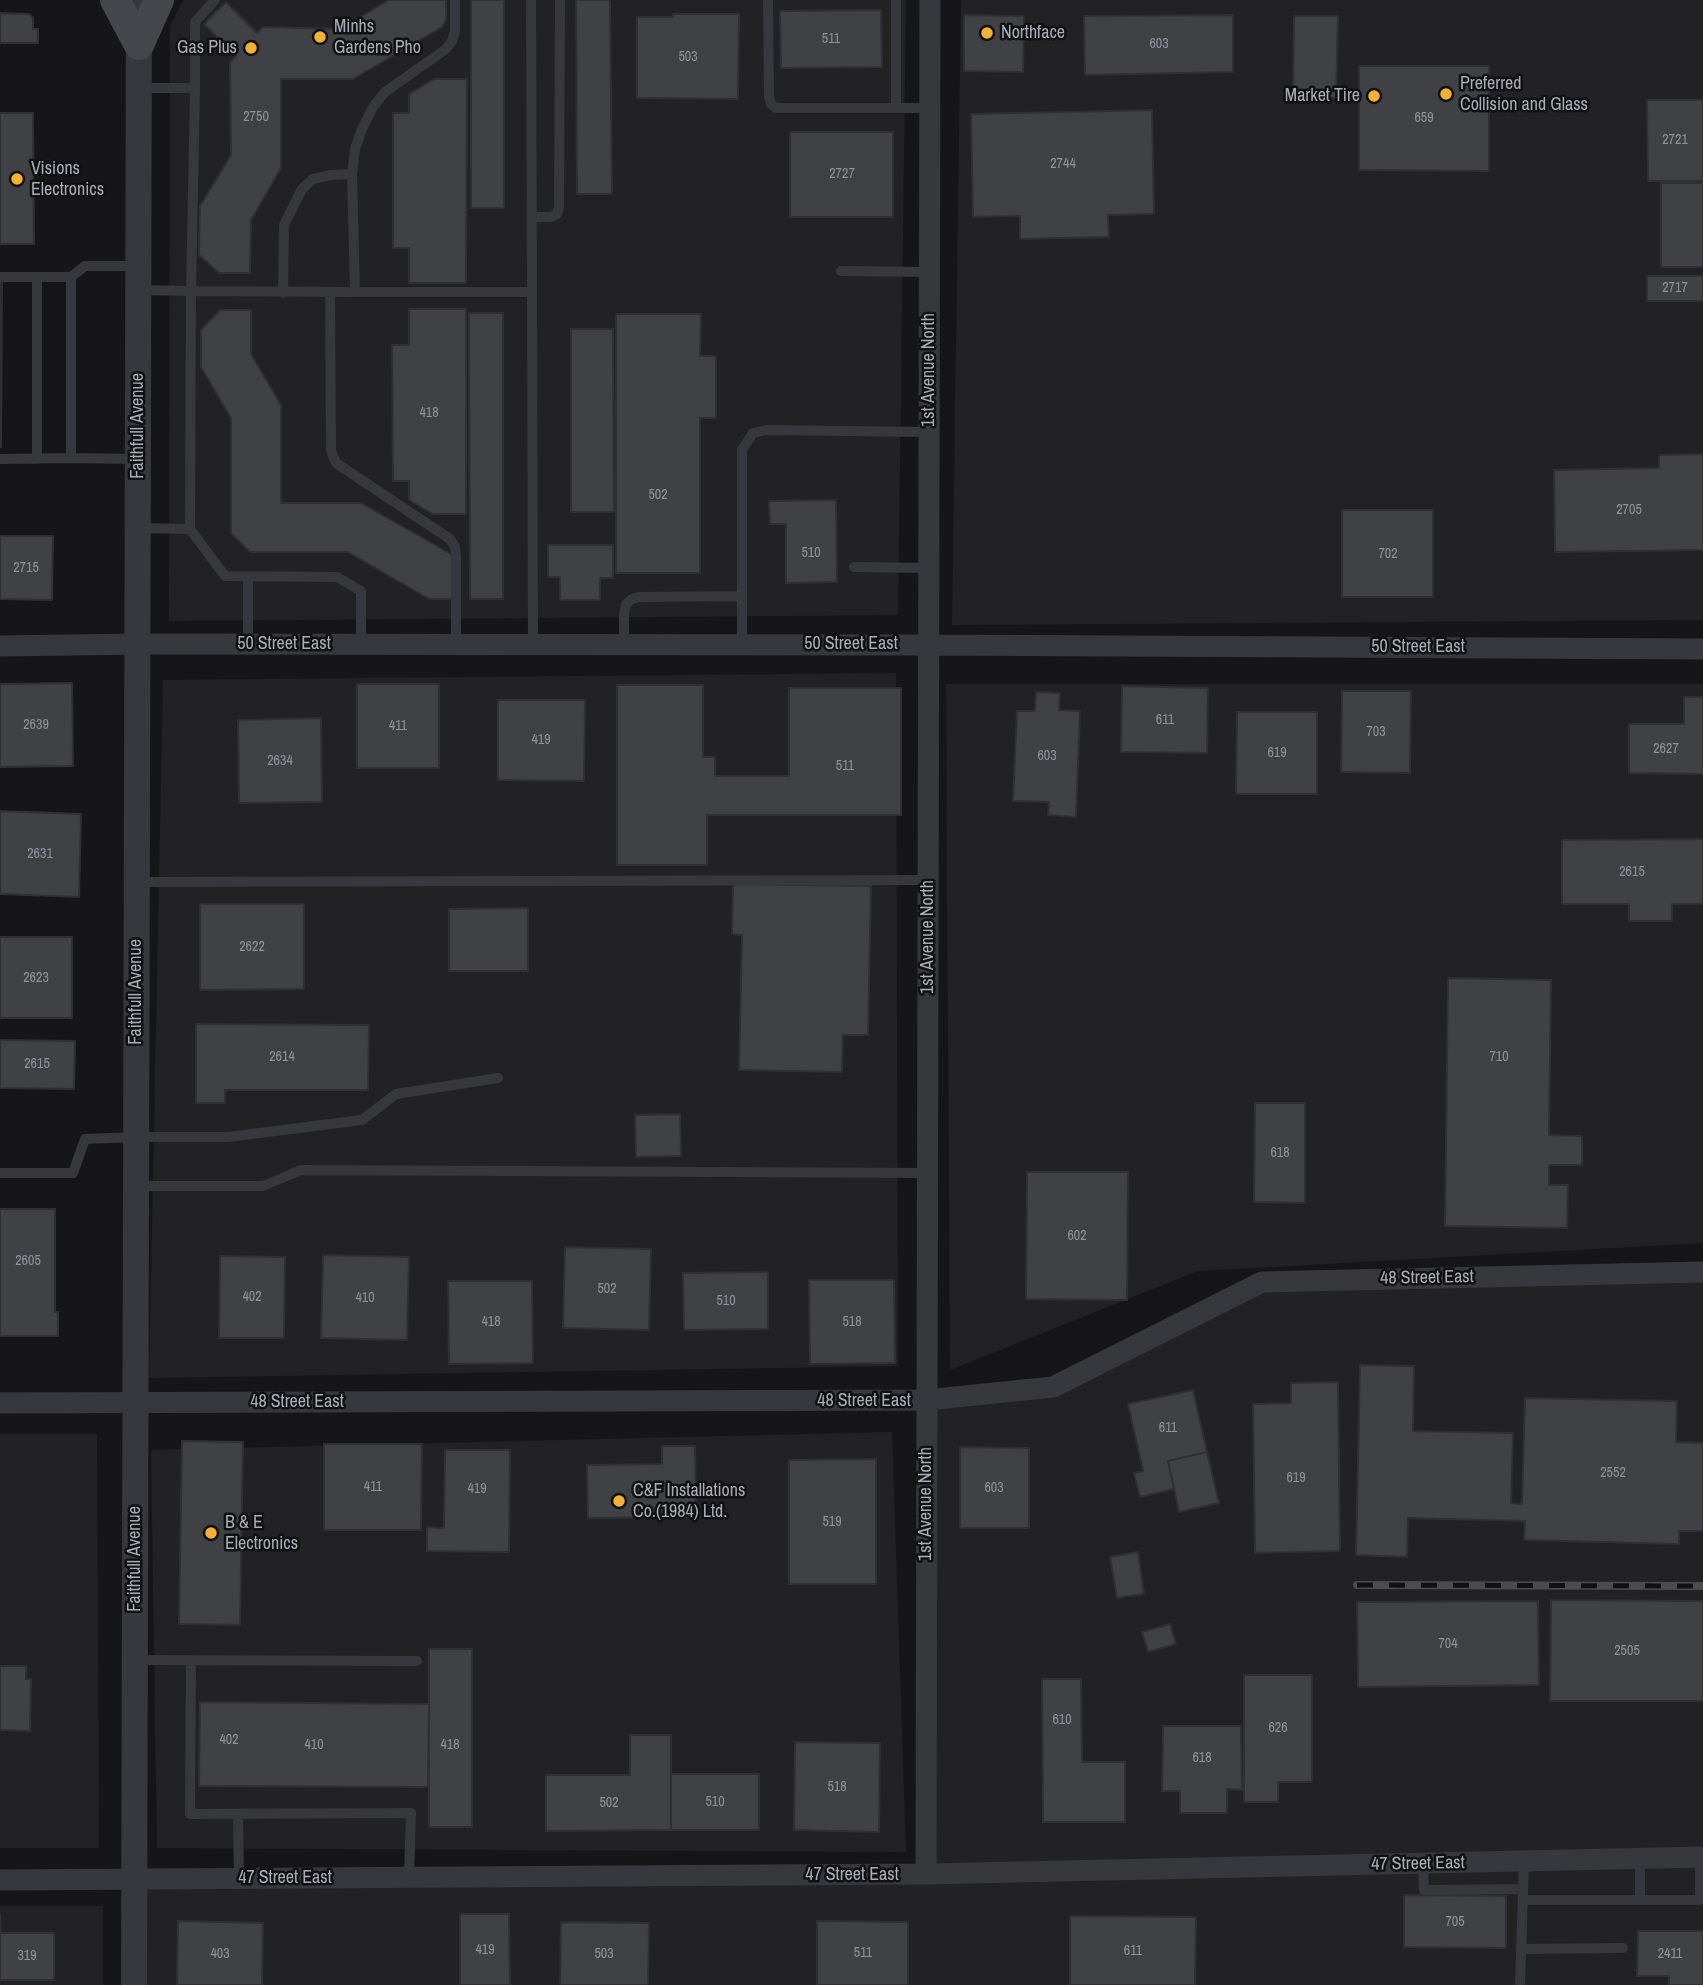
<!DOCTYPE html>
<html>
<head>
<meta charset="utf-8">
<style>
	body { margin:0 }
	canvas { display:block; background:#161618 }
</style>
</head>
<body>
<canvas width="1703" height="1985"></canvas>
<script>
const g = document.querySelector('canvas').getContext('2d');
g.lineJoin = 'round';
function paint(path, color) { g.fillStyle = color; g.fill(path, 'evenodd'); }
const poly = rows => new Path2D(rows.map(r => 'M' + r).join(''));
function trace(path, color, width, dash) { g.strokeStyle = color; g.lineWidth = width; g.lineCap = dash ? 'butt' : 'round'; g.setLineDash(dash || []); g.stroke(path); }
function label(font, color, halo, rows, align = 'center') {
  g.font = font + ' "Archivo Narrow",sans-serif'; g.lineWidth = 5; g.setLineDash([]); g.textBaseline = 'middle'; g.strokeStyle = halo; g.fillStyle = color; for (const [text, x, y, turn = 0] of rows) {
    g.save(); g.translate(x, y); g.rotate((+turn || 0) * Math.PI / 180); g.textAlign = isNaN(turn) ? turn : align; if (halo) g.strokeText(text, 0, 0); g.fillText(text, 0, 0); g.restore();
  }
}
paint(poly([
	[183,0,906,0,898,615,169,621,170,26],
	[961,0,1703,0,1703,620,952,625],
	[896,673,898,1366,149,1378,163,680],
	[946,684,1703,684,1703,1243,1198,1271,950,1370],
	[1703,1272,1703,1985,134,1985,134,1879,926,1874,926,1400,1053,1387,1262,1282],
	[892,1432,906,1852,157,1848,151,1450],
	[0,1434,97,1434,99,1848,0,1848],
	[0,1906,103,1906,103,1985,0,1985]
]), '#222225');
const building = poly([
	[389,0,446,0,446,20,442,27,353,79,281,79,281,168,251,220,250,273,219,273,199,255,200,206,231,155,230,62,236,56,204,24,226,2,257,33,263,27,340,29,389,0],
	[471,0,504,0,504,208,471,208,471,0],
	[576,0,610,0,612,194,577,194,576,0],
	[881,10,882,67,781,68,780,11,881,10],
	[0,13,29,14,33,18,33,29,38,29,38,43,0,43,0,13],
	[673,14,739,14,738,99,637,98,637,17,673,17,673,14],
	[964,15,1024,16,1023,72,964,71,964,15],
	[1233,15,1233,72,1085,75,1084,16,1233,15],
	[1294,16,1338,16,1336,98,1293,97,1294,16],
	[1359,66,1489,66,1489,171,1359,170,1359,66],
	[434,79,467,79,466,283,409,283,409,248,393,248,393,113,409,113,409,94,434,79],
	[1647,100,1703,100,1703,181,1648,181,1647,100],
	[1152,110,1154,214,1108,215,1109,237,1020,239,1020,216,973,217,971,114,1152,110],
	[0,113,33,113,34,244,0,244,0,113],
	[790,132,893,132,893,217,790,217,790,132],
	[1661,183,1703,183,1703,267,1661,267,1661,183],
	[1647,276,1703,276,1703,301,1647,301,1647,276],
	[0,282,2,282,1,447,0,447,0,282],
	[409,309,466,309,466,514,433,514,409,500,409,481,393,481,392,345,409,345,409,309],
	[220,310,251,310,251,354,281,405,281,503,361,503,451,554,454,561,454,599,429,599,348,552,250,552,231,533,231,418,201,367,201,330,220,310],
	[469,313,503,313,503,599,470,599,469,313],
	[616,314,701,314,700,356,716,356,716,418,700,418,700,573,616,573,616,314],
	[571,329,613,329,614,512,571,512,571,329],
	[1703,454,1703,550,1555,552,1554,470,1659,468,1659,455,1703,454],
	[836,500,837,582,786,583,786,524,770,524,769,501,836,500],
	[1342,510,1433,510,1433,597,1342,597,1342,510],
	[0,536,53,536,52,600,0,599,0,536],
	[548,545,613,545,613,578,600,578,600,600,560,600,560,577,548,577,548,545],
	[72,683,73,766,0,767,0,684,72,683],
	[357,684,439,684,439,768,357,768,357,684],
	[617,685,703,685,703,757,715,757,715,776,789,776,789,688,901,688,901,815,707,815,707,865,617,865,617,685],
	[1122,686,1208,688,1207,753,1121,752,1122,686],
	[1342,691,1411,691,1410,773,1341,772,1342,691],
	[1036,692,1060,693,1059,710,1080,711,1076,817,1048,815,1049,802,1013,801,1017,711,1035,711,1036,692],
	[1684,697,1703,697,1703,774,1629,773,1629,724,1684,724,1684,697],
	[498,700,585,700,584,781,498,780,498,700],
	[1237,712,1317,712,1317,794,1236,794,1237,712],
	[321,718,322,802,239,803,238,720,321,718],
	[0,811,81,814,79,897,0,894,0,811],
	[1703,839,1703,904,1672,904,1672,921,1629,921,1629,904,1562,904,1562,840,1703,839],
	[733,884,871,886,868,1035,843,1035,842,1072,739,1070,742,935,732,934,733,884],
	[200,904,304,904,304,989,200,990,200,904],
	[528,908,528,971,449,971,449,909,528,908],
	[0,937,72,937,72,1018,0,1018,0,937],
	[1448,978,1551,980,1549,1135,1582,1136,1582,1165,1549,1165,1549,1185,1568,1185,1567,1228,1445,1226,1448,978],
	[196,1024,369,1025,368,1090,225,1090,225,1103,196,1103,196,1024],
	[0,1040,75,1041,74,1089,0,1088,0,1040],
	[1255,1103,1305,1103,1305,1203,1254,1202,1255,1103],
	[680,1114,681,1156,636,1157,635,1115,680,1114],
	[1027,1172,1128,1172,1127,1300,1026,1299,1027,1172],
	[0,1209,55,1209,55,1312,58,1312,58,1336,0,1336,0,1209],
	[565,1247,651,1249,649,1330,563,1328,565,1247],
	[323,1255,409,1257,407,1340,321,1338,323,1255],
	[220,1256,285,1257,284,1338,219,1338,220,1256],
	[768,1272,768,1329,684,1330,683,1273,768,1272],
	[809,1280,894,1280,895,1363,810,1364,809,1280],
	[448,1281,532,1281,533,1363,449,1364,448,1281],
	[1360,1365,1414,1366,1413,1431,1513,1433,1511,1503,1522,1504,1525,1398,1677,1401,1676,1442,1703,1443,1703,1531,1679,1531,1679,1544,1524,1540,1525,1521,1408,1518,1407,1557,1356,1555,1360,1365],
	[1338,1382,1340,1551,1255,1553,1253,1404,1291,1403,1291,1383,1338,1382],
	[1193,1390,1207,1452,1168,1461,1174,1489,1140,1497,1134,1473,1143,1471,1128,1404,1193,1390],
	[182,1441,243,1442,240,1625,179,1624,182,1441],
	[324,1444,422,1444,421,1530,324,1530,324,1444],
	[662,1446,695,1446,696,1517,588,1518,587,1465,662,1464,662,1446],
	[960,1447,1029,1448,1029,1528,960,1528,960,1447],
	[445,1450,510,1450,509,1552,427,1551,427,1527,444,1528,445,1450],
	[1207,1452,1219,1503,1179,1512,1168,1461,1207,1452],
	[876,1459,876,1584,789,1584,789,1460,876,1459],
	[1138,1552,1144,1594,1117,1598,1110,1557,1138,1552],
	[1551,1600,1703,1601,1703,1701,1550,1701,1551,1600],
	[1538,1601,1539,1685,1358,1687,1357,1602,1538,1601],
	[1170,1624,1176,1644,1148,1652,1142,1632,1170,1624],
	[429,1649,472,1649,472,1827,429,1827,429,1649],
	[0,1666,26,1666,26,1679,31,1679,30,1731,0,1730,0,1666],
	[1244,1675,1312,1675,1312,1782,1278,1782,1278,1802,1244,1802,1244,1675],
	[1042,1679,1081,1679,1082,1762,1125,1762,1125,1822,1043,1822,1042,1679],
	[200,1702,429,1704,428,1787,199,1786,200,1702],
	[1163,1726,1241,1726,1242,1790,1227,1789,1227,1813,1180,1813,1180,1791,1162,1791,1163,1726],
	[630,1735,671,1735,671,1830,546,1831,546,1775,630,1775,630,1735],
	[795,1742,880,1743,879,1832,794,1830,795,1742],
	[671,1774,759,1774,759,1830,671,1830,671,1774],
	[1404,1895,1506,1896,1506,1948,1404,1947,1404,1895],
	[0,1914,1,1933,54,1933,54,1980,0,1980,0,1914],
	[460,1914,509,1914,510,1985,460,1985,460,1914],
	[1070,1916,1196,1917,1195,1985,1070,1985,1070,1916],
	[178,1921,263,1923,262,1985,177,1985,178,1921],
	[817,1921,908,1922,908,1985,817,1985,817,1921],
	[561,1922,649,1923,648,1985,560,1985,561,1922],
	[1638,1931,1703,1931,1703,1985,1669,1985,1669,1976,1637,1976,1638,1931]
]);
paint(building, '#404145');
trace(building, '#303034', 2);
trace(poly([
	[768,0,769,97,771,104,776,108,930,108],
	[139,88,195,88,195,22,215,0],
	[896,108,896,0],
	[532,217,551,217,557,214,559,208,560,0],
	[841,271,929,272],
	[0,277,71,277],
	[37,278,37,459],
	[139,290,191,291,195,88],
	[330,292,331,451,336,463,450,539,455,547,456,556,456,644],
	[355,292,532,292,531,0],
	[532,292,533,644],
	[283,293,284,225,302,189,313,179,331,175,352,174],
	[0,459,71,458],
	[138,459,71,458,71,277,85,266,138,266],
	[137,528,190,529,191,291,355,292,352,174,355,149,362,129,373,107,385,92,446,49,452,41,455,32,455,0],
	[190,529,225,576,337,577,361,591,361,644],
	[854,567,928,568],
	[248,576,248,644],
	[624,644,624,613,626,604,632,599,639,597,741,596],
	[742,644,742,450,753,433,766,430,929,432],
	[137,882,928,880],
	[0,1173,73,1173,85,1139,136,1137,228,1137,362,1120,396,1094,498,1078],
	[135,1186,263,1186,301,1170,926,1173],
	[135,1660,417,1661],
	[191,1660,190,1814,411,1813,409,1877],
	[238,1814,239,1879],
	[1640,1859,1640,1899],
	[1423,1864,1424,1890,1523,1889],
	[1523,1900,1700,1900,1700,1857],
	[1521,1949,1623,1948],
	[1520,1985,1524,1861]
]), '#37383d', 10);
trace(poly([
	[0,646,137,644,928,645,1703,649],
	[0,1403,926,1400,1053,1387,1262,1282,1703,1272],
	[926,1874,930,0],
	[0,1880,926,1874,1703,1857]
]), '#37383d', 21);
trace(poly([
	[134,1985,139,0]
]), '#37383d', 26);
trace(poly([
	[115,0,139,45],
	[139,45,159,0]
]), '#45474d', 30);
const rail = poly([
	[1357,1585,1703,1586]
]);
trace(rail, '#4a4c52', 8);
trace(rail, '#111113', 5, [16]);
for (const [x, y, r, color] of [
	[987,33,7,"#f2b134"],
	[320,37,7,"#f2b134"],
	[251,48,7,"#f2b134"],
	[1446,94,7,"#f2b134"],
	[1374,96,7,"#f2b134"],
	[17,179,7,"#f2b134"],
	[619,1501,7,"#f2b134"],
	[211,1533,7,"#f2b134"]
]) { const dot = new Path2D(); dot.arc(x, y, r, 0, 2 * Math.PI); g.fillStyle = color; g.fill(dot); trace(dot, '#111113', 2.5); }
label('14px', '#8e929b', null, [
	["511",831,39],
	["603",1159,44],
	["503",688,57],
	["2750",256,117],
	["659",1424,118],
	["2721",1675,140],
	["2744",1063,164],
	["2727",842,174],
	["2717",1675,288],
	["418",429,413],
	["502",658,495],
	["2705",1629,510],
	["510",811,553],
	["702",1388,554],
	["2715",26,568],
	["611",1165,720],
	["2639",36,725],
	["411",398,726],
	["703",1376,732],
	["419",541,740],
	["2627",1666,749],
	["619",1277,753],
	["603",1047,756],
	["2634",280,761],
	["511",845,766],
	["2631",40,854],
	["2615",1632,872],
	["2622",252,947],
	["2623",36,978],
	["2614",282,1057],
	["710",1499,1057],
	["2615",37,1064],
	["618",1280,1153],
	["602",1077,1236],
	["2605",28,1261],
	["502",607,1289],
	["402",252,1297],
	["410",365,1298],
	["510",726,1301],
	["418",491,1322],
	["518",852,1322],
	["611",1168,1428],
	["2552",1613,1473],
	["619",1296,1478],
	["411",373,1487],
	["603",994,1488],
	["419",477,1489],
	["519",832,1522],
	["704",1448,1644],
	["2505",1627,1651],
	["610",1062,1720],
	["626",1278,1728],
	["402",229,1740],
	["410",314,1745],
	["418",450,1745],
	["618",1202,1758],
	["518",837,1787],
	["510",715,1802],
	["502",609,1803],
	["705",1455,1922],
	["419",485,1950],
	["611",1133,1951],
	["511",863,1953],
	["403",220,1954],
	["503",604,1954],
	["2411",1670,1954],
	["319",27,1956]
]);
label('18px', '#a8adb8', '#111113', [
	["Minhs",334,27],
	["Gardens Pho",334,48],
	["Northface",1001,33],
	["Gas Plus",237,48,"right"],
	["Preferred",1460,84],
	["Collision and Glass",1460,105],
	["Market Tire",1360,96,"right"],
	["Visions",31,169],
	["Electronics",31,190],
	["C&F Installations",633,1491],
	["Co.(1984) Ltd.",633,1512],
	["B & E",225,1523],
	["Electronics",225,1544]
], 'left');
label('18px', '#a8adb8', '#111113', [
	["1st Avenue North",929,370,-90],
	["Faithfull Avenue",138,426,-90],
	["50 Street East",284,644],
	["50 Street East",851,644],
	["50 Street East",1418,647],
	["1st Avenue North",928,937,-90],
	["Faithfull Avenue",136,992,-90],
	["48 Street East",1427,1278,-1],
	["48 Street East",864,1401],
	["48 Street East",297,1402],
	["1st Avenue North",926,1504,-90],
	["Faithfull Avenue",135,1559,-90],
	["47 Street East",1418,1864,-1],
	["47 Street East",852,1875],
	["47 Street East",285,1878]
]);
</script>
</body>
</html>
